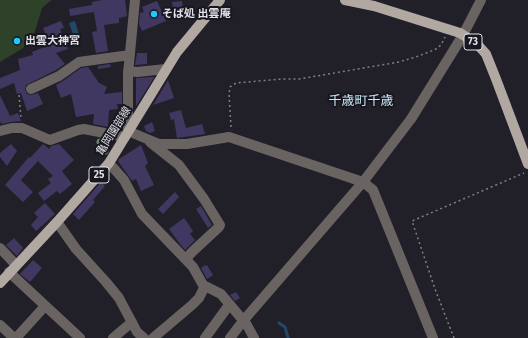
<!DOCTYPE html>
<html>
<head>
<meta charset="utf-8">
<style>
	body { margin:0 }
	canvas { display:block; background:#211f28 }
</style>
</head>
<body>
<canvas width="528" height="338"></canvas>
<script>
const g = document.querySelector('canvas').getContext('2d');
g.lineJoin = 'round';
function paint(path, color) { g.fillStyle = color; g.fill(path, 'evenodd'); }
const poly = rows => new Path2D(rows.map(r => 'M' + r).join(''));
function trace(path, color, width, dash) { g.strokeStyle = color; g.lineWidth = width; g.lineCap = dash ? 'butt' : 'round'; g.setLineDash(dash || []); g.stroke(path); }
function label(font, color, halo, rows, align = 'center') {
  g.font = font + ' "Fira Sans","Noto Sans JP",sans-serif'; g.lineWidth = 4; g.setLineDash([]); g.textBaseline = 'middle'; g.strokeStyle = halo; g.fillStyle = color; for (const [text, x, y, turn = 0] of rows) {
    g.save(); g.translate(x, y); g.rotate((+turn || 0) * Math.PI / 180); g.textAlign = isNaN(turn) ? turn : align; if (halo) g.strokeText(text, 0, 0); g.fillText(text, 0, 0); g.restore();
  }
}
paint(poly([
	[0,0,52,0,50,1,42,8,35,31,23,48,0,62]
]), '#2e4229');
paint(poly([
	[75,21,79,35,74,37,69,23]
]), '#244767');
trace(poly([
	[279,323,285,327,288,338]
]), '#244767', 3);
paint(poly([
	[102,0,125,0,127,16,119,18,119,23,104,25,108,51,96,53,92,32,97,31,94,12,70,16,69,9,92,5,92,2],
	[157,1,166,21,142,31,139,24,140,13,144,12,142,7],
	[182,1,183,13,174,14,172,2],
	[61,21,64,28,60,29,68,49,56,53,65,64,56,70,26,85,25,89,27,94,31,95,38,93,43,104,27,111,21,93,17,94,14,83,0,89,0,78,20,70,18,59,33,55,32,52,50,45,43,28],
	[137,53,147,53,147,64,135,65],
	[110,64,111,67,98,69,98,66],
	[88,67,99,83,107,87,104,94,122,92,122,104,117,104,118,109,109,110,108,127,93,124,94,114,76,117,71,94,61,98,56,85,63,81,81,68],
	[153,77,154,78,136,106,136,78],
	[168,80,174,98,153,105],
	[0,95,10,116,18,113,21,121,11,122,2,124,0,122],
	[181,110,186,128,202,124,205,134,177,138,174,119,171,120,169,113],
	[152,122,155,131,150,133,146,131,144,126],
	[11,144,17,151,7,166,0,157,0,153],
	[43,144,49,149,51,146,59,144,74,160,62,171,72,184,60,194,57,191,44,201,38,193,51,183,48,179,53,176,38,161,21,180,33,192,23,202,5,185,29,157,30,158],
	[141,145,148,163,145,166,154,185,141,191,136,179,132,181,118,161,119,159],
	[101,182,105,186,93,200,95,202,79,220,73,214],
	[175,192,179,197,163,214,158,209],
	[45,203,55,214,36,231,31,225,38,217,34,213],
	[201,206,212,225,208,228,196,209],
	[184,218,193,231,190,234,195,240,185,250,180,244,169,229],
	[14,238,23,248,17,256,6,245],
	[33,260,42,268,30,282,20,274],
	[205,265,206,266,207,265,213,275,207,279,201,268],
	[236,292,240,298,235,301,230,295]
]), '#403860');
trace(poly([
	[19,95,21,118],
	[231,127,229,94,230,87,236,83,282,79,299,79,399,62,419,56,436,49,441,45,445,37],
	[104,145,105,144],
	[454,338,435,289,412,221,524,173]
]), '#807e86', 1.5, [2, 3]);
trace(poly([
	[135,0,128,74,128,131,159,144,187,144,229,137,363,182,373,190,433,338],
	[128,71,137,72,166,69],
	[31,89,59,76,79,62,130,55],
	[0,131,12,128,22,128,50,140,78,130,84,129,125,137],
	[150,142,179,165,204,199,220,225,219,227,192,252,186,259],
	[109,163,124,180,142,214,193,267,203,285,221,294,247,325,254,338],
	[57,222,76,249,106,282,119,298,137,332,144,338],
	[0,248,16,265],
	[9,272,80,338],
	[0,325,14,338],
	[16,338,45,306],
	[113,338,132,322],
	[153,338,192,305,199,298,205,286],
	[205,338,229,305],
	[230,338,243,321,363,182,411,119,463,35,481,0]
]), '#696461', 10);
trace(poly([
	[345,0,374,6,460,33,477,44,486,54,496,79,528,164],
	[0,283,57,222,109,163,177,52,220,0]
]), '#b2a8a2', 10);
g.fillStyle = '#6c8668';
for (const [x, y] of [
	[100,142],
	[105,151]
]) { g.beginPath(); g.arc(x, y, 3.5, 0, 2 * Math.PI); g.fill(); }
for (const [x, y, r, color] of [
	[154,14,4,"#20c9fd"],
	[17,41,4,"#20c9fd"]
]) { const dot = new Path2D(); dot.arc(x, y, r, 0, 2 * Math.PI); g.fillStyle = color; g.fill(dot); trace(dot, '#18161f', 1.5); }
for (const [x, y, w] of [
	[473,42,18],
	[99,175,20]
]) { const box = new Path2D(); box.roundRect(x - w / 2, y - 8, w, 16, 3); g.fillStyle = '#18161f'; g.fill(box); trace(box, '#e1e0e6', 1); }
label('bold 10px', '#e1e0e6', null, [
	["73",473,42],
	["25",99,175]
]);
label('bold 11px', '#e1e0e6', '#18161f', [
	["そば処 出雲庵",162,14],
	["出雲大神宮",25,41]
], 'left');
label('11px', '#e1e0e6', '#18161f', [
	["亀岡園部線",114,131,-58]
]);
label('13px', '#c7e8f7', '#18161f', [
	["千歳町千歳",361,101]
]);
</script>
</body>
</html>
